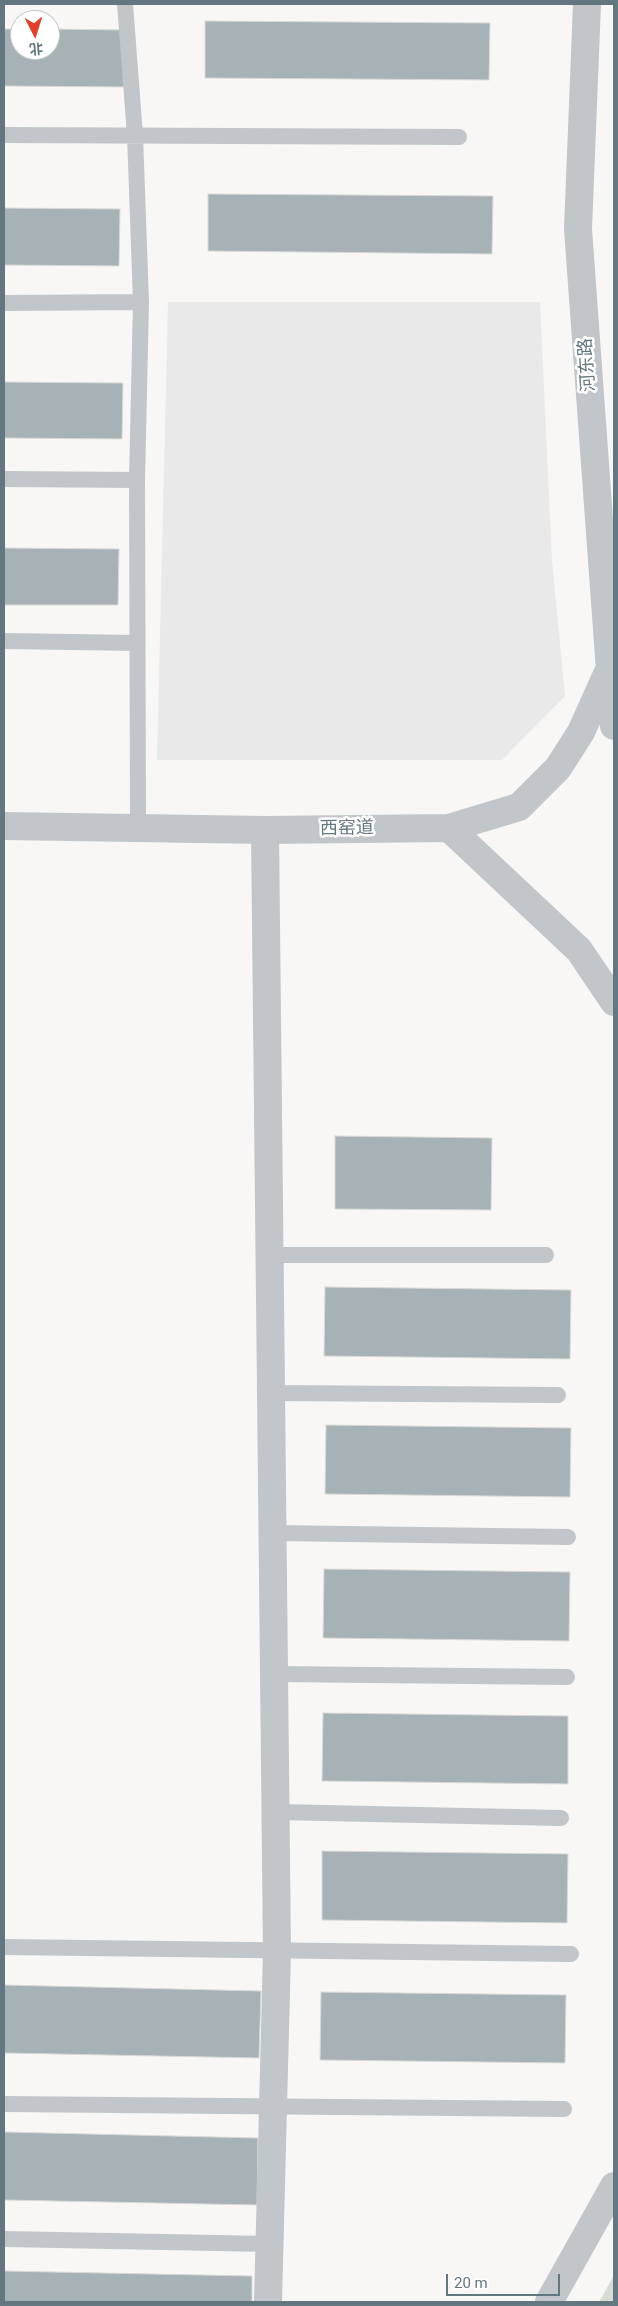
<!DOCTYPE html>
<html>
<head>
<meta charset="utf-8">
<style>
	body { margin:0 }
	#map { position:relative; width:618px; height:2306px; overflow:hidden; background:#f8f7f5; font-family:Roboto,"Noto Sans SC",sans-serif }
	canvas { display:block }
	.frame { position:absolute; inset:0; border:5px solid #627780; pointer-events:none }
	.north { position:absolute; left:10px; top:10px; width:50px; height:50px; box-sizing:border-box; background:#fff; border:1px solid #c0c9cc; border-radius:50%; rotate:175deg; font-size:14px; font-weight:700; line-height:20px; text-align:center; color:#627780 }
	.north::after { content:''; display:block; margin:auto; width:18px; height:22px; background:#e53e27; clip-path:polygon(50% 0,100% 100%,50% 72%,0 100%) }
	.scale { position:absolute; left:446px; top:2274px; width:114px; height:22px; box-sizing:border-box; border:2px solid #627780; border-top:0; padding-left:6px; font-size:15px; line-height:18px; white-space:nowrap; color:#627780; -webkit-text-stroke:4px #fff; paint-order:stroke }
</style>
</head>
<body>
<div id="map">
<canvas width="618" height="2306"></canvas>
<div class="frame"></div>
<div class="north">北</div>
<div class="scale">20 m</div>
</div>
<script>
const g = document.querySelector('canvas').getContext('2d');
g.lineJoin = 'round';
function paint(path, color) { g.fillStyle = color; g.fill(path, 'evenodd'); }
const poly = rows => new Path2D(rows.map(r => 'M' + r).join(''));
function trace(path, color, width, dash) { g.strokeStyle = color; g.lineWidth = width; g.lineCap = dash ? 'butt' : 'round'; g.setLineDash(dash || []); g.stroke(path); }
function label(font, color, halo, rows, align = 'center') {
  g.font = font + ' Roboto,"Noto Sans SC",sans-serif'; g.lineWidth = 5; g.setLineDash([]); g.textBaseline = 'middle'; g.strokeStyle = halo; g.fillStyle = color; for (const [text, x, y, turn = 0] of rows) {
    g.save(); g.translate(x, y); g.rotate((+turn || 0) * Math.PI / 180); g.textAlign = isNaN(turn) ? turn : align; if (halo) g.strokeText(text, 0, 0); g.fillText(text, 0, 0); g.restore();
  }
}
paint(poly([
	[168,302,540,302,552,561,565,696,502,760,157,760]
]), '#e8e9e8');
paint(poly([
	[614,2275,614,2302,599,2302]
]), '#d8ddd4');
const building = poly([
	[205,21,490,23,489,80,205,78,205,21],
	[4,29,20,29,20,50,50,50,50,29,125,30,124,87,4,86,4,29],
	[208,194,493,196,492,254,208,251,208,194],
	[4,208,120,209,119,266,4,265,4,208],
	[4,382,123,383,122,439,4,438,4,382],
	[4,548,119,549,118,605,4,605,4,548],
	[335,1136,492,1138,491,1210,335,1209,335,1136],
	[325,1287,571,1290,570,1359,324,1356,325,1287],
	[326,1425,571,1428,570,1497,325,1494,326,1425],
	[324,1569,570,1572,569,1641,323,1638,324,1569],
	[323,1713,568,1716,568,1784,322,1781,323,1713],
	[322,1851,568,1854,567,1923,322,1920,322,1851],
	[4,1985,261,1991,259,2058,4,2053,4,1985],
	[321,1992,566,1995,565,2063,320,2060,321,1992],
	[4,2132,258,2138,257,2205,4,2200,4,2132],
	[4,2271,252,2276,252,2302,4,2302,4,2271]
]);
paint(building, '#a7b2b6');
trace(building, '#d9d9d7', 1);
trace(poly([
	[125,4,135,135,141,302,137,480,138,828],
	[4,135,459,137],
	[4,303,141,302],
	[4,479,137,480],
	[4,641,137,643],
	[270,1255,546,1255],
	[271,1393,558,1395],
	[273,1533,568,1537],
	[274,1674,567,1677],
	[276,1812,561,1818],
	[4,1947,571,1954],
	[4,2104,564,2109],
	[4,2239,270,2244]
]), '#c0c6c9', 16);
trace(poly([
	[265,830,277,1952,268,2302]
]), '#c0c6c9', 28);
trace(poly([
	[587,4,578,229,614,726],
	[4,826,265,830,449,828,519,807,558,768,581,732,608,672],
	[449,828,579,950,614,1002],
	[549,2302,614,2186]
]), '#c0c6c9', 28);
label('18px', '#627780', '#fff', [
	["河东路",588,365,-94],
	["西窑道",347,829,-1]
]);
</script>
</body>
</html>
